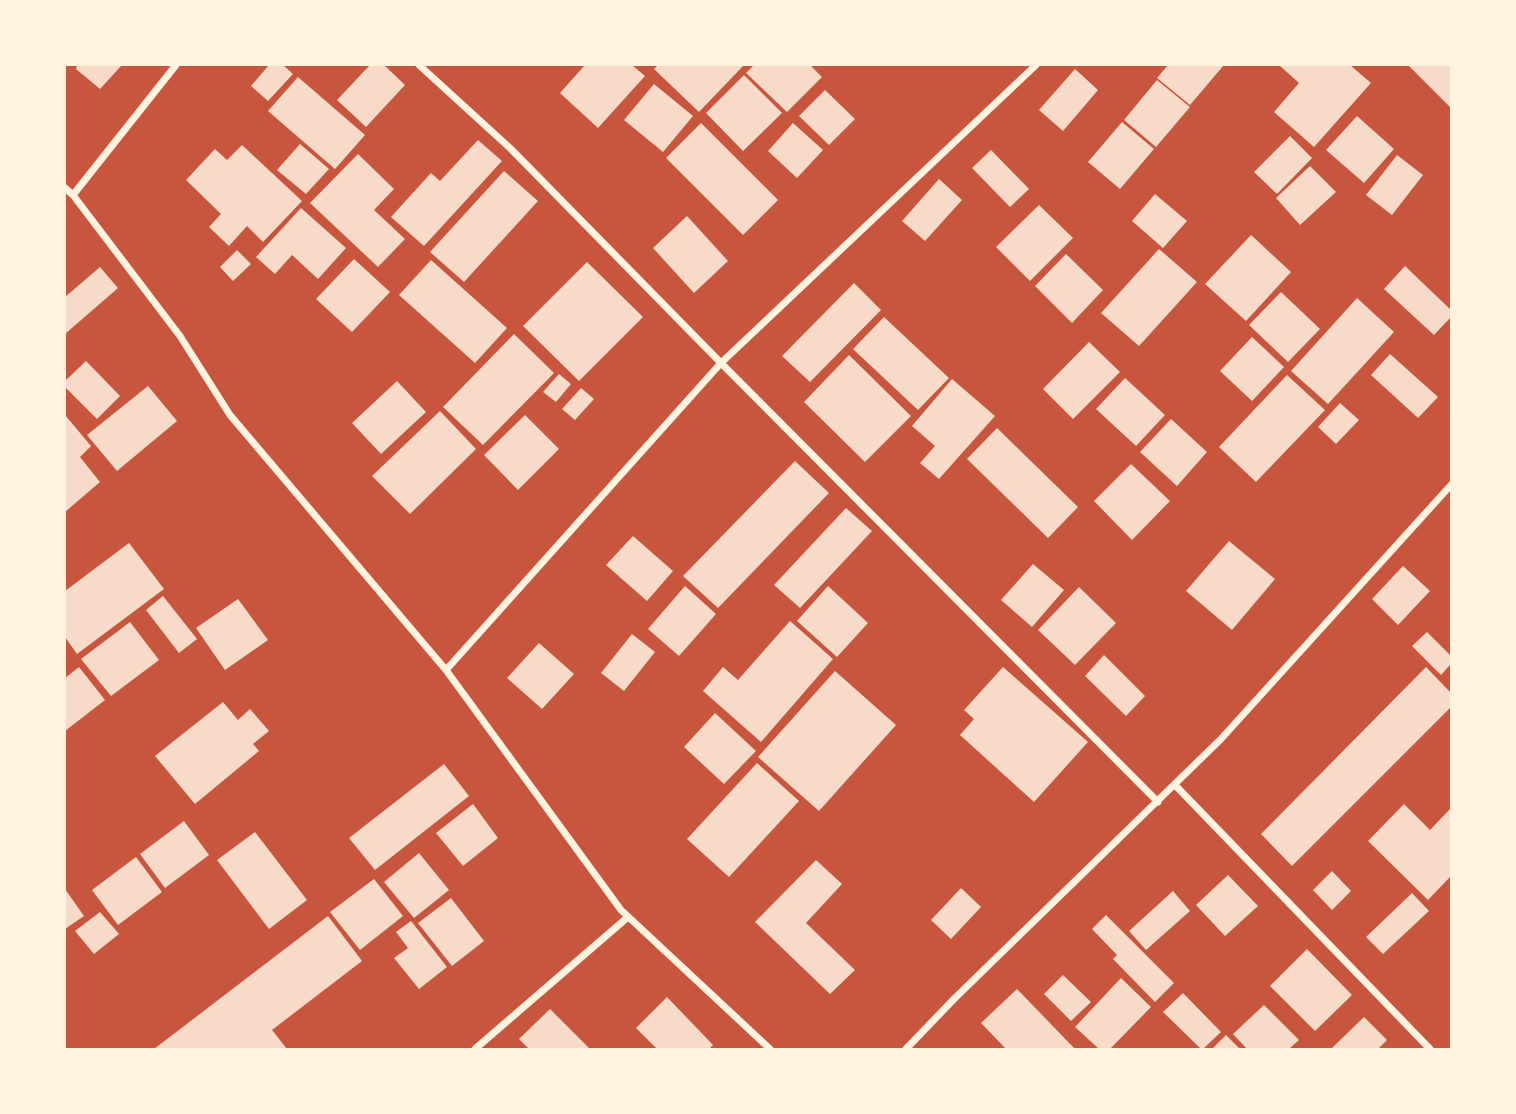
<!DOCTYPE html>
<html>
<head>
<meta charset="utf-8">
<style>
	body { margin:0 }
	#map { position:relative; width:1516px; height:1114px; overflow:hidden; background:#c8553d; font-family:Figtree,sans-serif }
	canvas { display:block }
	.frame { position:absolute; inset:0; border:66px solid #fff3e0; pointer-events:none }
</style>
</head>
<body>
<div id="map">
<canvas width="1516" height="1114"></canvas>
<div class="frame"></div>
</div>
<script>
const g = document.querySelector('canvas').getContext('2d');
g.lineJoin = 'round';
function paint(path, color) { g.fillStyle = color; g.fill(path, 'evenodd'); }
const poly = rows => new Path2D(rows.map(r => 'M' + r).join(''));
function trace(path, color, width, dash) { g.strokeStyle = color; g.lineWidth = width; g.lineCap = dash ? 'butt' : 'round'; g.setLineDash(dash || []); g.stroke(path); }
paint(poly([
	[77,65,122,65,100,89,76,69],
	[269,65,283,65,293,74,268,101,251,86],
	[370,65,384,65,405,85,366,127,337,100],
	[585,65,632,65,645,76,598,128,560,93],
	[658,65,744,65,699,112,654,69],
	[754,65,810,65,822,77,787,112,746,73],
	[1168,65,1224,65,1190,105,1157,78],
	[1279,65,1350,65,1371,83,1314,147,1274,112,1299,83],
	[1408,65,1451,65,1451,108],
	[1075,69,1098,90,1063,131,1039,110],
	[744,75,782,113,743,151,706,113],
	[298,77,365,135,335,169,268,111],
	[1157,80,1190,107,1156,147,1124,120],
	[654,84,693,116,663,152,624,120],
	[825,90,855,119,829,145,799,116],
	[1357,116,1394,149,1364,183,1326,150],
	[1122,122,1154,149,1120,189,1088,162],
	[701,123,778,200,743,235,666,158],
	[793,123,823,150,797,178,768,151],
	[1290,136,1312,158,1277,194,1254,172],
	[478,140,502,161,424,246,391,217,431,173,440,181],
	[300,144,329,169,306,194,277,170],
	[242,145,302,201,263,242,247,226,229,246,209,227,221,214,186,180,215,149,227,160],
	[991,150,1029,189,1010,207,972,168],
	[358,154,394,189,374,210,405,239,378,267,310,203],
	[1397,155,1423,175,1392,215,1366,195],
	[1310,166,1336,192,1300,225,1276,198],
	[504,171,538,201,464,282,430,252],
	[939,179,962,200,925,241,902,221],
	[1155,194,1187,221,1163,248,1132,221],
	[1039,205,1073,238,1030,281,996,247],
	[301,208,346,248,318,279,292,255,275,274,256,257],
	[687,216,728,261,694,293,653,248],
	[1251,235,1291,272,1246,321,1205,284],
	[1159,249,1197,282,1139,346,1101,313],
	[237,250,251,264,233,281,220,267],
	[1066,254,1103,290,1072,323,1035,286],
	[354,259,390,292,352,332,316,299],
	[431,260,507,328,475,363,399,295],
	[587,262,643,317,579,381,523,326],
	[1405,266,1451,310,1451,317,1434,335,1384,289],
	[100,267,118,288,65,334,65,297],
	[854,283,881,310,810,382,782,356],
	[1281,292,1320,329,1288,362,1249,325],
	[1357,298,1394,332,1328,404,1291,371],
	[884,317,949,378,918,410,853,349],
	[514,334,554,373,483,445,443,407],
	[1252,337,1284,367,1252,401,1220,371],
	[1089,342,1120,372,1073,419,1043,389],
	[1390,354,1438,397,1418,418,1371,375],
	[849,355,911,416,865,462,804,402],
	[86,361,120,396,97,419,65,387,65,381],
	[559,374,571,384,556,402,543,392],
	[1287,375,1325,410,1256,482,1219,447],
	[1125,378,1165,415,1136,446,1096,409],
	[952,379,995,416,939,479,920,463,935,446,912,426],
	[397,381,426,412,381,454,352,423],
	[148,386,177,421,117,471,87,435],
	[581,388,594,399,575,420,562,409],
	[1340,403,1359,420,1336,444,1318,427],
	[440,411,476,449,410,514,372,476],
	[65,415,91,446,80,457,100,482,65,512],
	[525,415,559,449,518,490,484,455],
	[1171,419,1207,452,1177,486,1140,452],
	[997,428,1078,507,1048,538,967,459],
	[795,461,829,493,718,608,683,576],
	[1131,464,1170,501,1132,540,1094,501],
	[846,508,872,531,800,608,774,585],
	[633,536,673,571,647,601,606,565],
	[1229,541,1275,579,1232,630,1186,591],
	[129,543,164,589,77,654,65,637,65,591],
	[1033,564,1064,590,1032,627,1001,600],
	[1403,566,1430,591,1398,625,1372,599],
	[685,586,716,614,679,656,648,629],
	[828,586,868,623,837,657,797,621],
	[1079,587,1116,623,1075,665,1038,630],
	[163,596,197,639,179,653,146,610],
	[238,599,268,640,225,670,196,628],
	[790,621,833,659,761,742,703,691,723,667,738,680],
	[130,622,159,660,111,696,81,659],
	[1427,632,1451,656,1451,664,1441,675,1412,646],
	[632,634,655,652,624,691,601,673],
	[539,643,574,674,542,709,507,678],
	[1104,655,1145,696,1126,716,1085,676],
	[79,667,105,700,65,731,65,678],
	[1003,667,1088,742,1034,802,960,735,974,719,964,710],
	[1426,667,1451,693,1451,707,1292,866,1261,834],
	[835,671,896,725,819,811,758,757],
	[223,702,238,720,250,709,269,731,253,744,259,751,195,804,155,756],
	[715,713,756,751,724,784,684,747],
	[757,763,799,801,729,877,687,839],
	[444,764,469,796,375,870,349,838],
	[473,804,498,838,463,866,436,833],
	[1404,804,1430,830,1451,808,1451,876,1428,900,1368,841],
	[184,821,209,855,165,888,140,854],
	[255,832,307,900,269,929,217,860],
	[419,853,449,890,414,918,384,882],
	[136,857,162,892,118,925,92,890],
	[816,860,842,884,806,923,855,970,830,994,755,922],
	[1332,871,1351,891,1332,910,1313,890],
	[1228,875,1258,906,1225,936,1196,905],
	[374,879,403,916,360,950,330,912],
	[961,888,981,907,951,939,931,920],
	[65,889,84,916,65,929],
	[1173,891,1190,911,1146,950,1129,931],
	[1412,893,1429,911,1383,954,1366,937],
	[451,898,484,941,452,966,418,923],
	[100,912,119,934,94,954,75,931],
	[1106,915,1174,983,1155,1002,1113,959,1117,955,1092,929],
	[328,916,362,961,272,1030,287,1049,154,1049],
	[411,921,447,967,419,989,394,958,408,948,396,932],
	[1307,949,1352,995,1315,1031,1270,986],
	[1063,975,1091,1002,1071,1021,1044,994],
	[1121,978,1151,1007,1110,1049,1099,1049,1075,1027],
	[1017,989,1075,1049,1006,1049,981,1023],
	[1183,993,1221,1032,1203,1049,1201,1049,1163,1012],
	[667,997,713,1045,709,1049,657,1049,636,1028],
	[1264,1005,1299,1040,1289,1049,1247,1049,1233,1034],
	[550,1009,590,1049,529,1049,519,1039],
	[1364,1017,1387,1040,1378,1049,1331,1049],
	[1226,1035,1240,1049,1212,1049]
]), '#f7dbc8');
trace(poly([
	[419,65,511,149,721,363,1158,802],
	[65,188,73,195,180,336,230,415,446,670,621,910,770,1049],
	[73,195,176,65],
	[446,670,721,363,1036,65],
	[1175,785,1430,1049],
	[475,1049,628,917],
	[906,1049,955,998,1221,739,1451,485]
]), '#fff3e0', 7);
</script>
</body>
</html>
